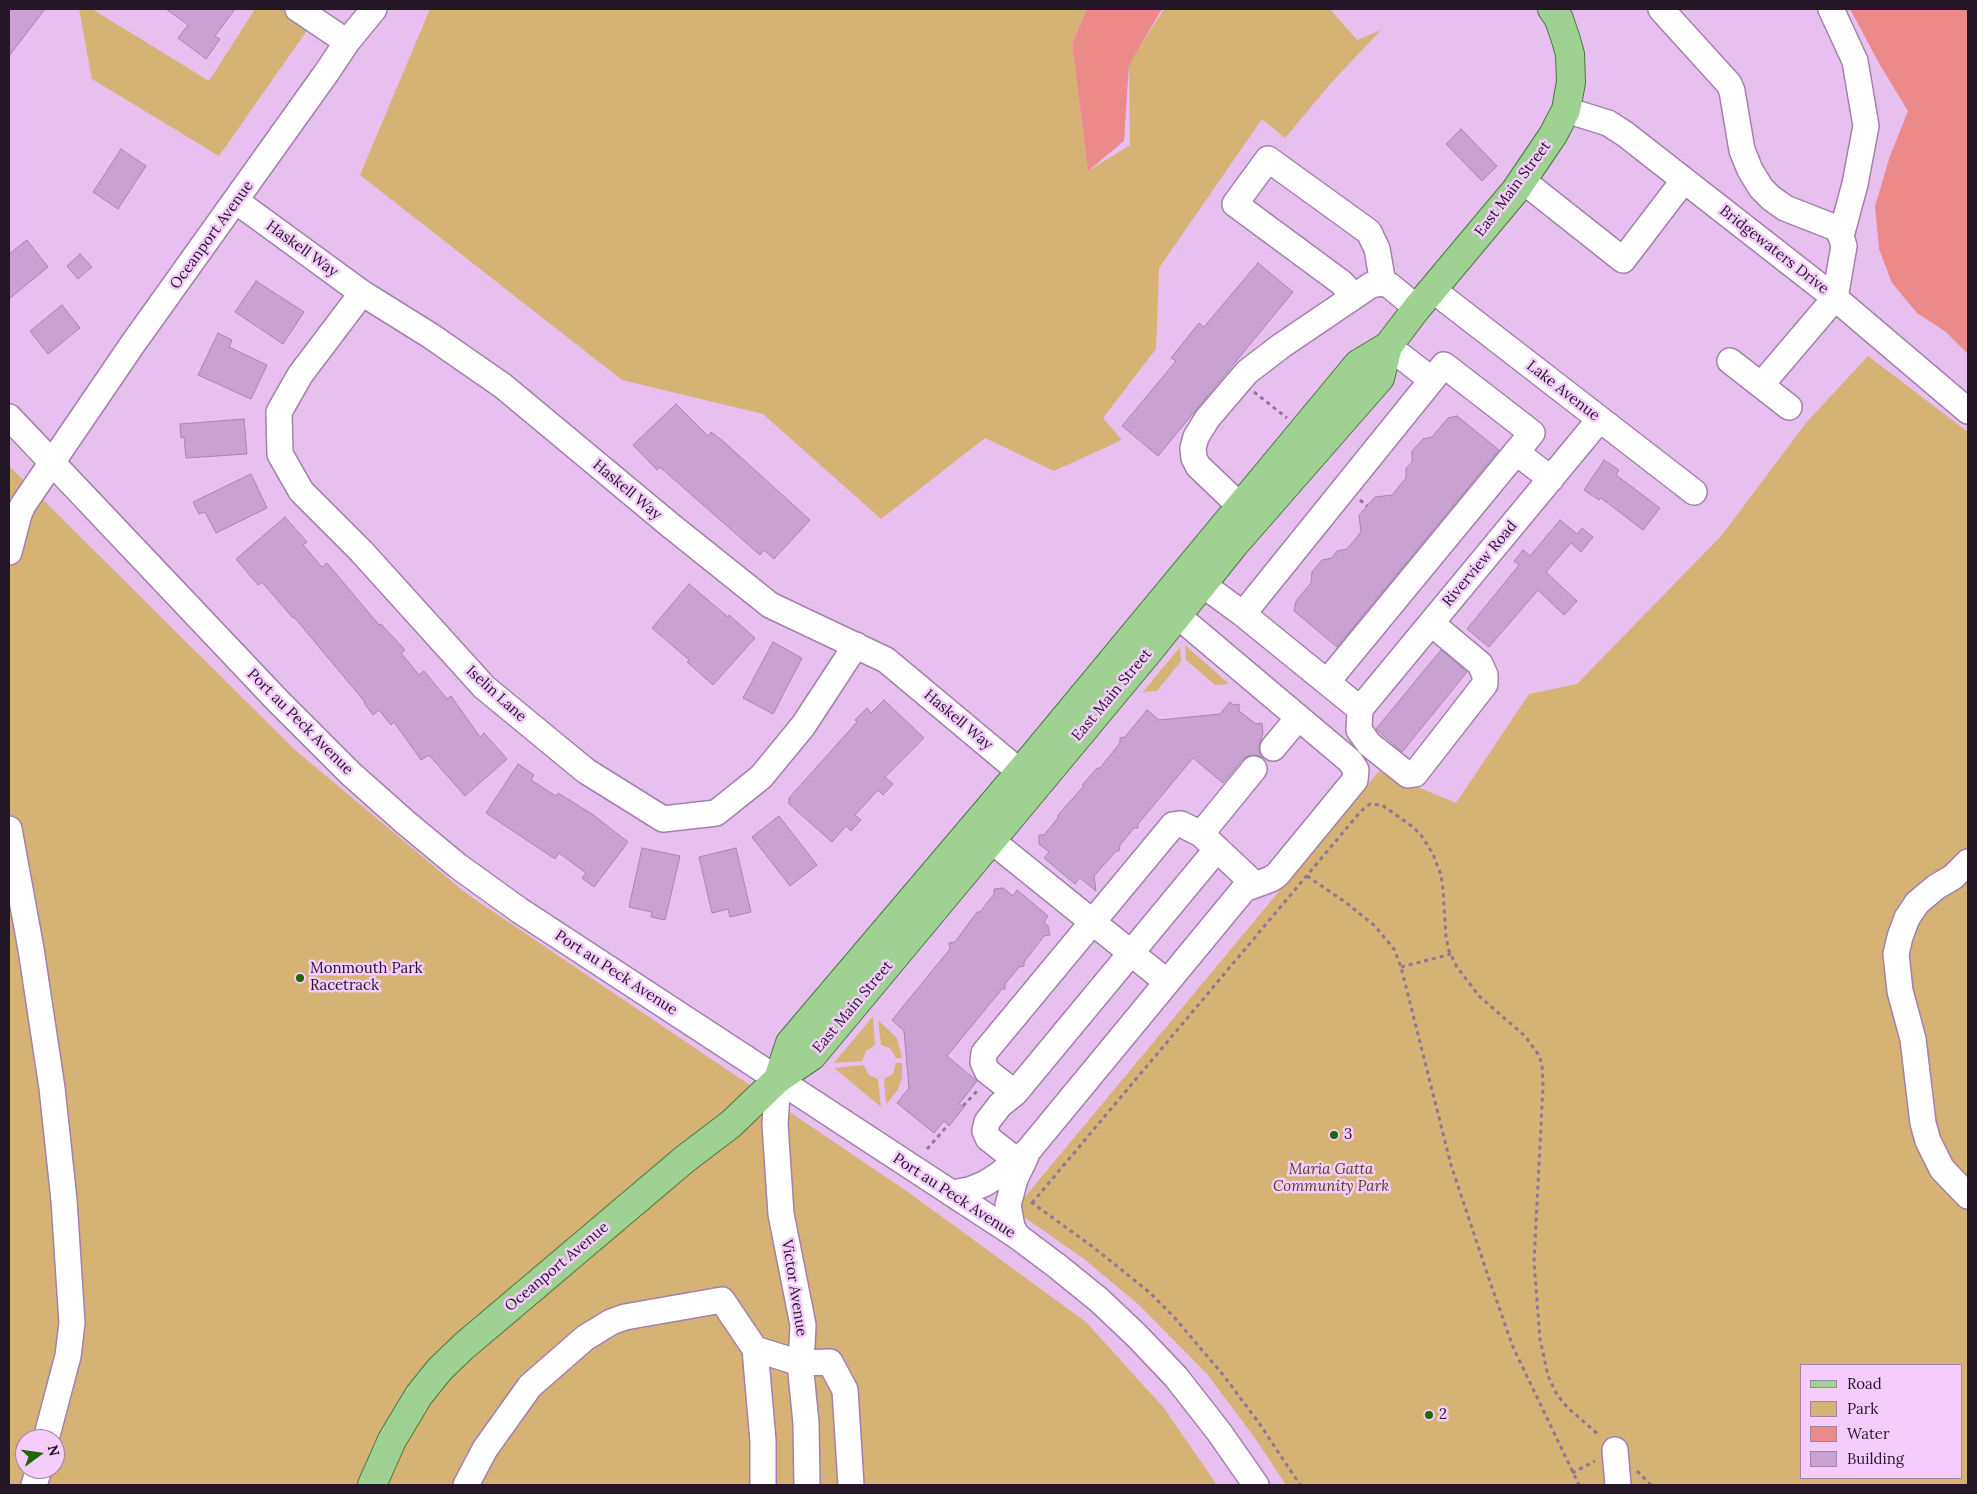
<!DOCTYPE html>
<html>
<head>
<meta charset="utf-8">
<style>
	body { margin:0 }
	#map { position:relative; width:1977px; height:1494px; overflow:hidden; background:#e7c0f0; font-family:Lora,serif }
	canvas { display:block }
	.frame { position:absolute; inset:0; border:10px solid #241627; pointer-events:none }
	.legend { position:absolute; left:1800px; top:1364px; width:162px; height:115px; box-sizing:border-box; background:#f4cdfd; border:1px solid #a184a7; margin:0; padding:6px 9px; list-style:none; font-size:15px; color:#241627 }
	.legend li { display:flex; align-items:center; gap:10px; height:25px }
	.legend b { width:25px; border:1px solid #a184a7 }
	.north { position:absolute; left:15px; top:1429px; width:50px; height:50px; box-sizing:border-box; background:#f4cdfd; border:1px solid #a184a7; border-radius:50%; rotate:76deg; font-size:14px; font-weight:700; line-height:20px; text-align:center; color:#241627 }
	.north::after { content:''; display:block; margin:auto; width:18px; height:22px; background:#1d6803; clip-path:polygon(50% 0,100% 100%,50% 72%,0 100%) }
</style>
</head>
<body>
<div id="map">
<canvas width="1977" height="1494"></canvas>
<div class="frame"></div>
<ul class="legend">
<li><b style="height:6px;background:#9ed192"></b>Road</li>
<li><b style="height:14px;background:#d6b274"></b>Park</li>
<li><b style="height:14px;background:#ec8a8a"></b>Water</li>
<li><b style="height:14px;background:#c8a3d1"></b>Building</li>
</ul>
<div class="north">N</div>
</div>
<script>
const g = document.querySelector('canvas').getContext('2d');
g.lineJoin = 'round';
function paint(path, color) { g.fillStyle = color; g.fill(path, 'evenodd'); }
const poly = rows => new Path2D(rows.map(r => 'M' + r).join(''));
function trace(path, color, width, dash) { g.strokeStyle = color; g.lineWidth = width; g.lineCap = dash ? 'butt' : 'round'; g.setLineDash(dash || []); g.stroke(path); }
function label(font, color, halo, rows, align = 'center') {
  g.font = font + ' Lora,serif'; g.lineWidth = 5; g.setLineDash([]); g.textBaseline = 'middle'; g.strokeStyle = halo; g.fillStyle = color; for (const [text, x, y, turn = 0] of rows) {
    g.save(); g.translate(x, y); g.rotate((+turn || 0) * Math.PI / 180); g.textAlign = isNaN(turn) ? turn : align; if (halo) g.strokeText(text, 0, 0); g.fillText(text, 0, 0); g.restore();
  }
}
paint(poly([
	[79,9,92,9,209,81,255,9,322,9,219,156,92,79],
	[430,9,1087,9,1072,44,1088,171,1130,145,1129,64,1164,9,1330,9,1357,40,1381,30,1331,83,1285,138,1262,119,1159,268,1156,349,1103,418,1122,440,1054,471,985,438,881,519,763,414,622,380,360,175],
	[1868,356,1968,432,1968,1485,1286,1485,1257,1441,1207,1374,1139,1305,1084,1259,1024,1217,1019,1204,1379,771,1456,803,1529,694,1577,684,1722,535,1806,423],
	[1801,1365,1961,1365,1961,1478,1801,1478],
	[9,466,294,749,467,894,908,1192,1086,1322,1164,1408,1217,1485,9,1485],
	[25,1439,55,1439,55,1469,25,1469],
	[1185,645,1229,684,1215,685,1186,660],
	[1180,647,1181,661,1157,691,1143,692],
	[873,1016,875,1045,866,1051,862,1061,834,1063],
	[878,1020,897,1038,902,1058,896,1058,890,1048,881,1045],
	[896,1063,902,1063,902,1078,897,1091,886,1104,884,1079,893,1074],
	[863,1065,869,1075,878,1079,881,1107,834,1068]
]), '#d6b274');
paint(poly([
	[1087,9,1162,9,1129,65,1124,141,1088,171,1072,44],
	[1850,9,1968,9,1968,354,1946,332,1917,313,1892,283,1879,249,1875,206,1890,156,1908,111,1880,65]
]), '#ec8a8a');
const building = poly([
	[9,9,45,9,9,56,9,9],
	[166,9,235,9,215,36,220,39,206,59,178,38,188,25,166,9],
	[1461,129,1497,166,1482,181,1446,144,1461,129],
	[121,149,146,166,118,209,93,192,121,149],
	[27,240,48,267,9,299,9,254,27,240],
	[80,254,92,267,78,279,67,266,80,254],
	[1258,263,1293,292,1158,456,1122,426,1176,361,1171,358,1199,323,1204,327,1258,263],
	[256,281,304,312,283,344,235,312,256,281],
	[62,305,80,328,48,354,30,331,62,305],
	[218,333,232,340,229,347,267,365,251,399,198,375,218,333],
	[676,404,708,436,711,432,724,442,810,520,774,559,764,550,760,555,660,467,657,470,633,445,676,404],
	[1457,416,1499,450,1337,647,1294,611,1296,601,1311,583,1312,572,1322,560,1332,558,1337,551,1347,549,1361,532,1359,515,1375,497,1392,495,1406,478,1406,468,1412,462,1412,451,1423,439,1432,437,1448,418,1457,416],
	[244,419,247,454,186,458,184,437,181,438,180,424,244,419],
	[1604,460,1619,470,1616,475,1660,508,1643,530,1601,498,1599,500,1584,490,1604,460],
	[251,474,267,508,216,533,205,512,199,514,193,502,251,474],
	[285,517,307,542,303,545,322,567,327,563,379,625,381,624,405,650,401,653,419,675,424,671,447,699,451,696,480,737,484,733,507,759,465,796,429,755,421,760,394,722,391,725,379,710,373,715,364,703,365,702,294,617,293,618,262,582,258,585,236,559,285,517],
	[1560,520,1577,534,1582,528,1593,537,1581,552,1571,543,1546,572,1577,601,1564,615,1538,590,1489,647,1467,629,1519,565,1514,561,1523,550,1530,556,1560,520],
	[689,584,728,617,729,615,755,638,713,685,687,662,689,660,652,628,689,584],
	[773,642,802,658,773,714,743,698,773,642],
	[1441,650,1467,672,1402,752,1376,729,1441,650],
	[884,700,924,738,885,777,893,784,883,795,878,790,855,815,861,820,851,831,846,826,832,842,789,804,789,798,857,722,855,720,867,708,871,713,884,700],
	[1230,702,1233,705,1239,704,1239,711,1256,724,1262,723,1263,733,1259,746,1259,752,1263,758,1256,755,1248,756,1242,760,1223,783,1193,758,1138,824,1138,828,1134,828,1120,845,1119,851,1116,851,1094,876,1096,891,1080,878,1075,884,1044,858,1049,852,1039,844,1039,835,1044,835,1058,818,1058,815,1083,787,1083,784,1097,768,1100,768,1120,743,1120,738,1125,737,1147,710,1159,720,1220,714,1230,702],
	[518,764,534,775,531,780,556,796,558,793,592,814,628,842,594,887,582,878,586,873,559,853,555,859,486,813,518,764],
	[779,816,817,865,790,886,752,837,779,816],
	[642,848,680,856,665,920,651,917,652,912,629,907,642,848],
	[736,848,751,912,730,917,728,909,712,913,699,857,736,848],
	[1003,888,1013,896,1017,890,1048,916,1044,922,1048,926,1050,935,1044,936,1024,962,1024,966,1019,967,1005,984,1005,989,1002,989,947,1056,977,1081,959,1104,964,1107,949,1126,944,1121,934,1133,897,1103,909,1088,904,1031,892,1020,950,949,949,943,955,942,977,912,980,912,994,894,994,889,1003,888]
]);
paint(building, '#c8a3d1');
trace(building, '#a884b0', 1);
const minor = poly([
	[298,9,347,42],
	[1661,9,1729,84,1732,91,1742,150,1750,170,1761,188,1771,198,1785,208,1836,228,1841,236,1844,246,1835,298,1761,385],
	[1831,9,1855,61,1866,126,1855,184,1841,236],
	[1566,110,1608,123,1625,134,1835,298,1968,411],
	[1522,180,1623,260,1684,180],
	[236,201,362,293,431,336,503,386,670,525,770,605,886,660,1020,772],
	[1433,290,1694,492],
	[362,293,300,375,279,412,280,454,301,491,361,551,484,687,586,771,663,819,716,813,761,777,803,726,856,645],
	[1353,296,1342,283,1235,204,1268,159,1369,232,1377,249,1383,283],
	[1388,346,1432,380],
	[1730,361,1789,407],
	[9,417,277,700,351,774,405,822,458,866,519,910,1017,1236,1057,1266,1099,1300,1137,1336,1176,1377,1219,1432,1256,1485],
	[1516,452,1551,479],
	[1240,506,1198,466,1194,458,1193,448,1196,437,1207,419,1247,372,1281,346,1371,285,1383,283,1389,285,1417,308],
	[9,552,19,514,23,505,132,345,327,72,347,42,374,9],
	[1187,573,1243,614,1360,709],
	[1243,614,1444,365,1532,433,1327,682],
	[1360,709,1600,419],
	[1360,709,1359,730,1369,744,1408,775,1415,774,1485,684,1485,675,1480,664,1431,623],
	[1273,748,1298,718],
	[9,829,31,949,52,1088,64,1200,72,1323,68,1356,46,1439],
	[1201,834,1254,769],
	[992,841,1167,982],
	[1968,862,1953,877,1936,887,1917,903,1907,918,1900,937,1896,954,1900,991,1913,1039,1923,1123,1928,1141,1942,1169,1968,1196],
	[778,1079,775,1124,781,1214,803,1325,802,1346,800,1363,806,1423,807,1485],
	[1015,1093,987,1071,983,1062,984,1053,1173,825,1181,824,1201,834,1248,878,1252,885],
	[1022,1165,988,1138,985,1131,987,1122,1000,1105,1015,1093,1217,849],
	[951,1193,969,1190,984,1184,1000,1174,1028,1151,1244,889,1271,879,1277,875,1355,780,1356,770,1350,761,1178,616],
	[1017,1236,1012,1227,1008,1205,1015,1179,1026,1156],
	[755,1349,763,1441,763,1485],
	[1615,1450,1618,1485],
	[34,1485,39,1469],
	[466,1485,485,1449,530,1386,585,1338,611,1322,625,1317,722,1300,755,1349,800,1363,830,1362,845,1390,851,1485]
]);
const major = poly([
	[778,1079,790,1043,1020,772,1358,364,1388,346,1417,308,1515,191,1553,135,1566,110,1571,82,1570,54,1566,40,1559,19,1552,9],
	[372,1485,392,1440,419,1395,440,1369,464,1346,685,1159,731,1124,778,1079,812,1056,1149,651,1234,545,1380,378,1388,346]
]);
trace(minor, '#a480ac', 28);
trace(major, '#497b3e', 30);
trace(poly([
	[1254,392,1287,418],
	[1360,500,1367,506],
	[1307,876,1344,901,1375,926,1394,949,1401,967,1451,1165,1488,1276,1513,1347,1579,1485],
	[1401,967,1451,954],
	[963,1106,978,1090],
	[927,1149,948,1125],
	[1031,1202,1093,1247,1149,1292,1174,1317,1224,1376,1259,1423,1300,1485],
	[1032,1203,1361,811,1370,804,1382,805,1413,827,1421,835,1433,854,1441,875,1443,889,1446,937,1449,951,1457,967,1479,996,1525,1036,1538,1054,1542,1064,1543,1086,1534,1262,1540,1339,1548,1376,1557,1395,1568,1408,1600,1436],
	[1637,1471,1651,1485],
	[1572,1473,1595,1461]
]), '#927698', 3, [4, 4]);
trace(minor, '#fff', 25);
trace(major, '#9ed192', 28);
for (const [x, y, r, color] of [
	[300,978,5,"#1d6803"],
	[1334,1135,5,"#1d6803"],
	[1429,1415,5,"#1d6803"]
]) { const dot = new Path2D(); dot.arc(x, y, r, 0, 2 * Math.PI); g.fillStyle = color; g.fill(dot); trace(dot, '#f4cdfd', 2); }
label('15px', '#241627', '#f4cdfd', [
	["East Main Street",1513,189,-53],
	["Oceanport Avenue",212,235,-54],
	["Haskell Way",302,249,36],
	["Bridgewaters Drive",1774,250,38],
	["Lake Avenue",1563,391,38],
	["Haskell Way",627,490,40],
	["Riverview Road",1480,564,-50],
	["Iselin Lane",496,694,42],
	["East Main Street",1112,695,-50],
	["Haskell Way",958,720,40],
	["Port au Peck Avenue",300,722,45],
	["Port au Peck Avenue",616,973,33],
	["East Main Street",853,1007,-50],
	["Port au Peck Avenue",954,1196,33],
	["Oceanport Avenue",557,1267,-40],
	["Victor Avenue",794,1288,81]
]);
label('15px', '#241627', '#f4cdfd', [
	["Monmouth Park",310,969],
	["Racetrack",310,986],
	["3",1344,1135],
	["2",1439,1415]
], 'left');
label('italic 15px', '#57421d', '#f4cdfd', [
	["Maria Gatta",1331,1170],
	["Community Park",1331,1187]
]);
</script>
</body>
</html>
